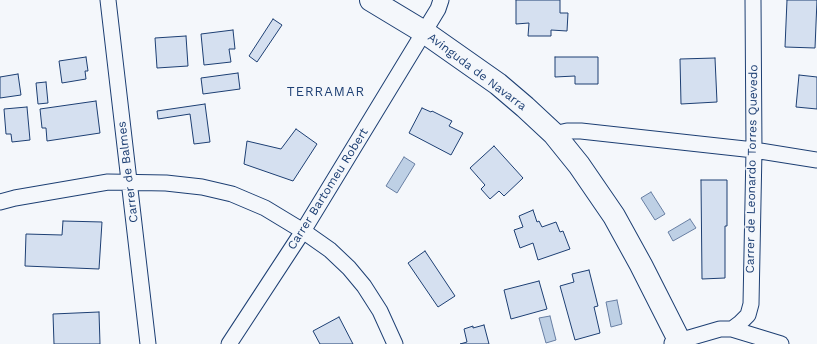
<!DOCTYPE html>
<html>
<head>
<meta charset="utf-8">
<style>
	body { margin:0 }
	canvas { display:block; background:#f4f7fb }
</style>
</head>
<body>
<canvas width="817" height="344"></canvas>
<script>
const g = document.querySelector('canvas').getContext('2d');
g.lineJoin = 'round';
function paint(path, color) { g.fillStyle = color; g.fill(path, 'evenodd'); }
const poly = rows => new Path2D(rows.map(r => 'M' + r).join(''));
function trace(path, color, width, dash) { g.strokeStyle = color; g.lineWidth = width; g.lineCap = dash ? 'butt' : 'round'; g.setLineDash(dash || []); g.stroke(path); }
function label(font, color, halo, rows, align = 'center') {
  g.font = font + ' "Work Sans",sans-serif'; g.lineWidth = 3; g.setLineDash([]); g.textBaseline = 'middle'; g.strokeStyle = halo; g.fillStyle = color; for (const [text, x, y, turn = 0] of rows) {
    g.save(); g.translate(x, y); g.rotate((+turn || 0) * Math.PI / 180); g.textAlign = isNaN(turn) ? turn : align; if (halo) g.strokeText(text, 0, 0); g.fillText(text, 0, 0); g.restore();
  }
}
const water = poly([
	[404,157,415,164,397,193,386,186,404,157],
	[651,192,665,214,655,220,641,198,651,192],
	[690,219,696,228,673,241,668,232,690,219],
	[617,300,622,324,611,327,606,302,617,300],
	[550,316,556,340,546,343,539,318,550,316]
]);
paint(water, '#bed0e5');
trace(water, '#687fa3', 1);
const building = poly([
	[516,0,560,0,560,13,568,13,567,31,551,30,551,36,528,36,529,23,516,24,516,0],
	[787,0,817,0,815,48,785,47,787,0],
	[273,19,282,25,257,62,249,56,273,19],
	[233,30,235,49,229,49,231,62,204,65,201,34,233,30],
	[186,36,188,66,157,68,155,38,186,36],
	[86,57,88,71,85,71,86,79,62,83,59,61,86,57],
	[555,57,598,57,598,84,575,84,575,76,555,77,555,57],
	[715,58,717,102,681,104,680,59,715,58],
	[238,73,240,89,203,94,201,78,238,73],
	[18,74,21,95,0,98,0,77,18,74],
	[799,75,817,77,817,109,796,107,799,75],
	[46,82,48,103,38,104,36,83,46,82],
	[96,101,100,133,47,141,46,128,42,128,40,109,96,101],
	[205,104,210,142,194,144,190,114,158,119,157,111,205,104],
	[27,107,30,140,12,142,11,134,6,134,4,109,27,107],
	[422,108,431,112,432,111,452,121,449,126,463,133,451,155,409,133,422,108],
	[296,129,317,144,293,181,244,164,247,141,281,149,296,129],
	[494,146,523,178,504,196,499,191,490,199,481,189,485,185,470,168,494,146],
	[701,180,727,180,727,226,725,226,725,278,702,279,701,180],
	[533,210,537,222,539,221,542,227,556,222,560,232,563,231,570,249,538,260,533,243,520,248,514,230,523,227,519,216,533,210],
	[63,221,102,222,99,269,25,266,26,234,62,235,63,221],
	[425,251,455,296,438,307,408,263,425,251],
	[589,270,598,306,594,307,600,333,575,340,560,286,574,282,572,274,589,270],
	[539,281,547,309,511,319,504,290,539,281],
	[99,312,100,344,54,344,53,314,99,312],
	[339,317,353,344,320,344,313,331,339,317],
	[484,325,489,344,460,344,467,342,464,329,473,326,473,328,484,325]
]);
paint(building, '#d5e0f0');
trace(building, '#1d3f73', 1);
const street = poly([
	[108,0,148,344],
	[554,134,567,131,581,131,754,150,817,160],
	[0,202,15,198,108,182,166,183,202,187,232,194,265,208,303,231,330,250,349,268,364,286,380,311,395,344],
	[732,329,740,323,748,315,751,304,754,150,753,0],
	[672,343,720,329,732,329,781,344],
	[229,344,303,231,424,32,438,9,441,0]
]);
const secondary = poly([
	[371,0,424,32,498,84,525,107,554,134,579,165,614,216,641,265,681,344]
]);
trace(street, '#1d3f73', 17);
trace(secondary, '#1d3f73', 24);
trace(street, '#f4f7fb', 15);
trace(secondary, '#f4f7fb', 22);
label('12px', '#1d3f73', '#f4f7fb', [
	["Avinguda de Navarra",477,72,37],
	["Carrer de Leonardo Torres Quevedo",752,169,-89],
	["Carrer de Balmes",128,172,-97],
	["Carrer Bartomeu Robert",328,189,-58]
]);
g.letterSpacing = '1px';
label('13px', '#1d3f73', '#f4f7fb', [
	["TERRAMAR",326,92]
]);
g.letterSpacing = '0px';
</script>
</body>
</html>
